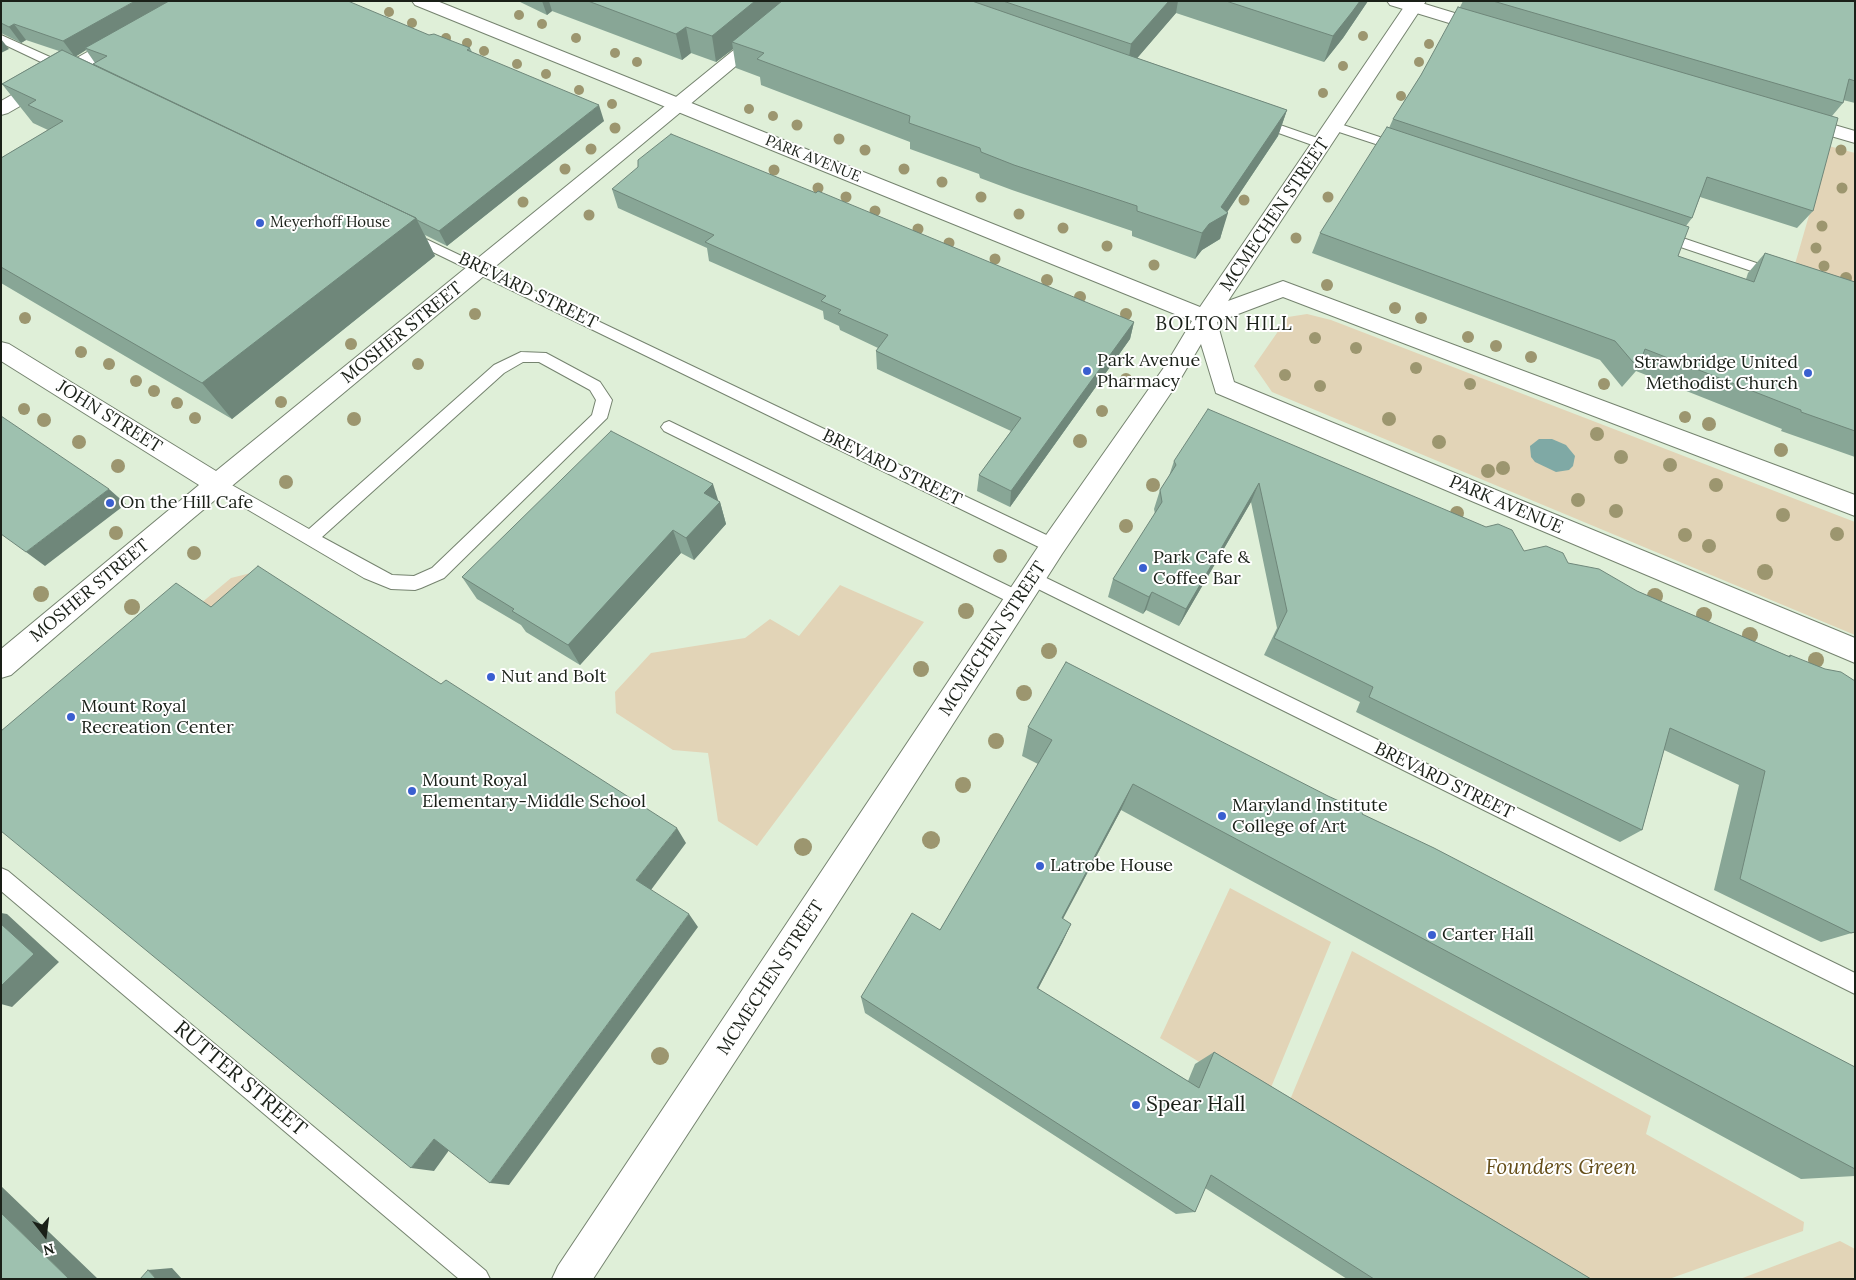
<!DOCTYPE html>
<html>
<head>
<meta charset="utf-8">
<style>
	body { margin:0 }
	#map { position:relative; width:1856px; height:1280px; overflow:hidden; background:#dfefd8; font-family:Lora,serif }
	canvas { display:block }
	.frame { position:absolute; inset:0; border:2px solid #1a2018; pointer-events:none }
	.north { position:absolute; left:20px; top:1210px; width:50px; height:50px; -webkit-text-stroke:4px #fff; paint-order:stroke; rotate:165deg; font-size:14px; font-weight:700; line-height:20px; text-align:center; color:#1a2018 }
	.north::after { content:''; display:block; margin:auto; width:18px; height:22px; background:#1a2018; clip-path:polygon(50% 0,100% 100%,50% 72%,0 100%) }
</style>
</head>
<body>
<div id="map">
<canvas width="1856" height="1280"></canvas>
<div class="frame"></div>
<div class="north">N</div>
</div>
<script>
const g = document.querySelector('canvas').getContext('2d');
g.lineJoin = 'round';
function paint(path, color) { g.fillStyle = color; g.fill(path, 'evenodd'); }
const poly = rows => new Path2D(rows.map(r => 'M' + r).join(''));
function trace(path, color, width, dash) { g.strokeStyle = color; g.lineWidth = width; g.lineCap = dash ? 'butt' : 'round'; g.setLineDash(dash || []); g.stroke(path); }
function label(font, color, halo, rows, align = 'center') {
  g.font = font + ' Lora,serif'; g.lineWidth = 4; g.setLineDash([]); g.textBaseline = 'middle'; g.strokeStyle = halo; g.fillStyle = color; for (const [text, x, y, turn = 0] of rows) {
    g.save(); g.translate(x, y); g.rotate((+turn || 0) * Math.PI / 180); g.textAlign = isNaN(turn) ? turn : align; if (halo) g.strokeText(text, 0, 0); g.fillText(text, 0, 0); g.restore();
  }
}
paint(poly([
	[1829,146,1855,153,1855,292,1793,271],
	[1307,314,1331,320,1855,522,1855,635,1272,392,1254,366,1288,317],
	[255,572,235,628,200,604,231,578],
	[840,585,924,622,757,846,718,821,708,753,673,750,616,713,615,692,651,653,745,638,770,619,799,636],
	[1230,888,1331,942,1265,1102,1160,1038],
	[1352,951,1651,1116,1646,1134,1804,1222,1803,1231,1669,1279,1571,1279,1287,1107],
	[1840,1241,1855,1249,1855,1279,1740,1279]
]), '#e2d4b7');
paint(poly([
	[1539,439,1552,439,1566,445,1575,456,1573,466,1569,470,1556,472,1535,462,1531,457,1530,446]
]), '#7fa9a5');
const lane = poly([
	[1,35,70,66,72,69,70,72,62,72,1,43,1,35],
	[1260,118,1326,141,1328,144,1322,148,1318,147,1256,125,1254,122,1256,119,1260,118],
	[1334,122,1404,145,1406,148,1400,152,1330,129,1328,126,1334,122],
	[407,230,1059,541,1061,546,1059,551,1053,553,1047,551,402,237,400,234,407,230],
	[1662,231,1780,271,1782,274,1775,279,1657,239,1655,236,1662,231],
	[521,352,546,353,600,382,612,400,607,418,444,578,421,588,415,590,391,589,364,578,211,488,209,484,211,480,217,478,223,480,309,529,494,365,521,352],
	[523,362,539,362,590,390,596,400,592,415,432,568,414,576,392,575,322,537,504,373,523,362],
	[669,421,1025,594,1028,599,1025,604,1019,606,1013,604,664,431,661,427,664,423,669,421],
	[1032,571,1855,973,1855,994,1026,583,1024,578,1026,573,1032,571],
	[1,868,8,871,486,1271,490,1279,459,1279,1,891,1,868]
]);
const street = poly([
	[794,1,814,1,191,520,11,675,1,678,1,649,199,485,1,361,1,342,9,344,216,471,794,1],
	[1387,1,1415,1,1494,25,1497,29,1494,33,1482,33,1390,5,1387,1],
	[1800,115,1855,131,1855,143,1793,125,1790,121,1793,117,1800,115]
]);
const secondary = poly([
	[177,1,199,1,196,5,8,113,1,115,1,101,177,1],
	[412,1,437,1,1200,307,1408,1,1426,1,1228,301,1283,281,1291,284,1855,495,1855,516,1283,297,1217,322,1234,382,1855,638,1855,663,1216,393,1201,344,1181,378,1062,554,824,925,593,1279,552,1279,558,1266,1044,538,1165,366,1192,321,415,5,412,1]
]);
trace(lane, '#75836f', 2);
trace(street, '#75836f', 2);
trace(secondary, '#75836f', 2);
paint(lane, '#fff');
paint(street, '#fff');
paint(secondary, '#fff');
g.fillStyle = '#9c966f';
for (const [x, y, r] of [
	[389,12,5],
	[519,15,5],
	[412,23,5],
	[542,24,5],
	[1363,36,5],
	[446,38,5],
	[576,38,5],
	[467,43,5],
	[1429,44,5],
	[484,51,5],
	[615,53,5],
	[637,62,5],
	[1419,62,5],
	[517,64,5],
	[1343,66,5],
	[546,74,5],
	[579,90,5],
	[1323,93,5],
	[1401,96,5],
	[612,104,5],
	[749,109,5],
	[773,116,5],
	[797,125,5.5],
	[615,128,5.5],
	[839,139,5.5],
	[591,149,5.5],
	[865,150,5.5],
	[1841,150,5.5],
	[565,169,5.5],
	[904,169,5.5],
	[774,170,5.5],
	[942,182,5.5],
	[818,188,5.5],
	[1842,188,5.5],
	[846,197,5.5],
	[981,197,5.5],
	[1328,197,5.5],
	[1244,200,5.5],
	[523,202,5.5],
	[875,211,5.5],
	[1019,214,5.5],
	[589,215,5.5],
	[1822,226,5.5],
	[1063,228,5.5],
	[918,229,5.5],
	[1296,238,5.5],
	[949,243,5.5],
	[1107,246,5.5],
	[1816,248,5.5],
	[995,259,5.5],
	[1154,265,5.5],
	[1824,266,5.5],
	[1846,278,6],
	[1047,280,6],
	[1327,285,6],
	[1080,297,6],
	[1395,308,6],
	[475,314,6],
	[1126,314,6],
	[25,318,6],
	[1421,318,6],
	[1468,337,6],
	[1315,338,6],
	[351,344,6],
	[1496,346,6],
	[1356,348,6],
	[81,352,6],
	[1531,357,6],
	[109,364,6],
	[418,364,6],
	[1416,368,6],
	[1285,375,6],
	[1126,379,6],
	[136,381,6],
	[1470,384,6],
	[1604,384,6],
	[1320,386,6],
	[154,391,6],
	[281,402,6],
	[177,403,6],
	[24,409,6],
	[1102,411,6],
	[1685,417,6],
	[195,418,6],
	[354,419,7],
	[1389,419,7],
	[44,420,7],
	[1709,424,7],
	[1597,434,7],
	[1080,441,7],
	[79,442,7],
	[1439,442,7],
	[1781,450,7],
	[1621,457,7],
	[1670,465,7],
	[118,466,7],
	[1503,468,7],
	[1488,471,7],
	[286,482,7],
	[1153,485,7],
	[1716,485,7],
	[1578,500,7],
	[1616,511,7],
	[1457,513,7],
	[1783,515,7],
	[1126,526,7],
	[116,533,7],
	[1837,534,7],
	[1685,535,7],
	[1709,546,7],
	[194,553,7],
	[1000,556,7],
	[1765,572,8],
	[41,594,8],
	[1655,596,8],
	[132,607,8],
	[966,611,8],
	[1704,615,8],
	[1750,635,8],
	[1049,651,8],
	[1816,660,8],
	[921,669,8],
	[1024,693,8],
	[996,741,8],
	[963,785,8],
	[931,840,9],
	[803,847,9],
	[660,1056,9]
]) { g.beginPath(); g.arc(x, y, r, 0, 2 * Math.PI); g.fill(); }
paint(poly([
	[1,1,429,35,470,48,472,52,604,121,447,246,425,235,435,256,232,419,1,283,1,158,48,130,33,123,2,84,59,51,26,40,21,43,1,33],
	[86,50,95,63,93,64,76,56],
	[518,1,1368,1,1343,38,1324,62,1176,13,1137,58,1287,110,1278,136,1227,212,1220,239,1202,250,1195,259,1132,236,1132,231,1012,190,980,178,979,174,910,149,910,142,761,85,760,77,736,68,733,49,716,62,691,53,682,60,552,11,547,15],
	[1463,1,1855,1,1855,103,1843,100,1843,103,1832,116,1813,211,1797,228,1700,197,1692,218,1686,226,1678,256,1746,279,1748,273,1765,253,1855,282,1855,457,1781,431,1782,429,1636,371,1622,387,1600,360,1312,253,1320,233,1389,128,1393,119,1421,75,1460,7],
	[612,189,1134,322,1130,339,1010,507,977,491,979,475,1011,431,877,369,876,351,878,348,840,330,839,326,824,319,823,311,709,261,707,248,618,208],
	[1174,461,1524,551,1568,563,1637,591,1788,656,1790,655,1855,932,1821,942,1714,890,1739,785,1664,750,1642,830,1620,842,1356,712,1360,702,1264,655,1277,628,1251,502,1179,626,1146,610,1143,614,1108,597,1113,579,1155,514,1154,509,1160,490,1169,476],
	[718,501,720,502,726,524,694,560,681,553,580,665,526,632,521,625,477,599,462,577],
	[1028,727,1362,814,1855,1067,1855,1176,1801,1179,1121,810,1063,919,1071,924,1062,943,1038,989,1188,1081,1195,1064,1214,1052,1591,1279,1347,1279,1205,1188,1195,1212,1176,1214,865,1013,861,997,940,930,1038,764,1022,756]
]), '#88a696');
paint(poly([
	[135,1,173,1,85,48,86,50,75,57,63,41],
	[542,1,549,1,552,11,547,15],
	[755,1,791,1,732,42,733,49,716,62,712,36],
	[1169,1,1178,1,1176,13,1127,70,1131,44],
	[1360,1,1368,1,1343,38,1324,62,1333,36],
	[14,24,26,40,21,43,9,27],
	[686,27,691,53,682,60,676,34],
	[1,39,9,49,1,53],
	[599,105,604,121,447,246,439,231],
	[1287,110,1278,136,1226,214,1228,213,1220,239,1202,250,1195,259,1202,233],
	[416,218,435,256,232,419,202,383],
	[1134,322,1130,339,1010,507,1011,491],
	[1259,483,1251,502,1179,626,1186,609],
	[713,484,719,503,720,502,726,524,694,560,686,538,704,493],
	[109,489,126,504,45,566,26,552],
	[673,530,681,553,580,665,568,645],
	[1152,592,1146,610,1143,614,1149,597],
	[1133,784,1121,810,1053,937,1062,918],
	[677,828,686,843,648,894,636,880],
	[1,913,7,914,59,962,12,1007,1,1004],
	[689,914,698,927,509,1185,490,1183],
	[1071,924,1062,943,1030,1004,1037,988],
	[434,1139,455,1142,434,1171,411,1168],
	[1,1186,98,1279,69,1279,1,1213],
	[172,1268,182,1279,156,1279,148,1270]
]), '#6f877a');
const building = poly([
	[1,1,135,1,63,41,14,24,9,27,1,23,1,1],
	[169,1,348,1,429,35,434,34,470,48,467,50,599,105,439,231,417,220,416,218,93,64,107,56,85,48,169,1],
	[588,1,755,1,712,36,686,27,676,34,588,1],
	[782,1,972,1,1287,110,1221,207,1228,213,1209,224,1202,233,1137,211,1137,206,1014,165,981,152,980,148,909,123,910,116,757,59,764,53,732,42,782,1],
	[1003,1,1169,1,1131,44,1003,1],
	[1226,1,1360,1,1352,12,1333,36,1226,1],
	[1493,1,1855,1,1855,81,1849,79,1843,103,1493,1],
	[1458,7,1838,118,1813,211,1707,177,1692,218,1393,119,1421,75,1458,7],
	[62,50,416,218,202,383,1,267,1,158,63,121,28,105,36,100,2,84,62,50],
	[1387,127,1689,227,1678,256,1754,282,1765,253,1855,282,1855,431,1801,412,1801,410,1645,349,1638,368,1615,341,1320,233,1387,127],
	[671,134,816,193,818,191,1134,322,1011,491,979,475,1021,418,876,351,888,335,838,313,841,310,821,301,826,296,705,242,714,235,612,189,638,167,638,160,671,134],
	[1208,409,1486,527,1498,524,1512,530,1524,551,1546,546,1563,553,1568,563,1599,569,1637,591,1790,657,1790,655,1825,669,1841,672,1855,681,1855,932,1851,933,1740,879,1765,771,1670,728,1642,830,1369,697,1373,687,1274,638,1287,611,1259,483,1186,609,1152,592,1149,597,1113,579,1162,502,1160,490,1176,465,1174,461,1208,409],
	[1,416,109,489,26,552,1,534,1,416],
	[611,431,713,484,704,493,720,502,686,538,673,530,568,645,512,611,514,609,462,577,611,431],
	[258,566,441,684,446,680,677,828,636,880,689,914,490,1183,434,1139,411,1168,1,831,1,731,176,583,211,607,258,566],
	[1066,662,1328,796,1363,812,1362,814,1434,848,1855,1067,1855,1169,1133,784,1062,918,1071,924,1037,988,1199,1088,1214,1052,1591,1279,1374,1279,1211,1175,1195,1212,861,997,912,913,940,930,1052,740,1028,727,1066,662],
	[1,924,34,954,1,986,1,924],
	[1,1213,69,1279,1,1279,1,1213],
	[148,1270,156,1279,140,1279,148,1270]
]);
paint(building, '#9ec1af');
trace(building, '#6f877a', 1);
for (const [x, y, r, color] of [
	[260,223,5,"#3a5fd0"],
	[1087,371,5,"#3a5fd0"],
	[1808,373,5,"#3a5fd0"],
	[110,503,5,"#3a5fd0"],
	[1143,568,5,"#3a5fd0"],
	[491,677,5,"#3a5fd0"],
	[71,717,5,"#3a5fd0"],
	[412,791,5,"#3a5fd0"],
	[1222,816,5,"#3a5fd0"],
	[1040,866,5,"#3a5fd0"],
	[1432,935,5,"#3a5fd0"],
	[1136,1105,5,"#3a5fd0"]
]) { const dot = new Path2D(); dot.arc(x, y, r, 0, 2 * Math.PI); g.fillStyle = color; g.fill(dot); trace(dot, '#fff', 2); }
label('15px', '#1a2018', '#fff', [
	["PARK AVENUE",813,159,22]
]);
label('15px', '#1a2018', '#fff', [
	["Meyerhoff House",270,223]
], 'left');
label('18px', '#1a2018', '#fff', [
	["MCMECHEN STREET",1275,215,-56],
	["BREVARD STREET",528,291,26],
	["MOSHER STREET",402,333,-39],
	["JOHN STREET",109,417,32],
	["BREVARD STREET",892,468,26],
	["PARK AVENUE",1506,505,23],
	["MOSHER STREET",90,591,-40],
	["MCMECHEN STREET",993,639,-57],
	["BREVARD STREET",1444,781,26],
	["MCMECHEN STREET",771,978,-57]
]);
label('18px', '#1a2018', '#fff', [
	["Park Avenue",1097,361],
	["Pharmacy",1097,382],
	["Strawbridge United",1798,363,"right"],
	["Methodist Church",1798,384,"right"],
	["On the Hill Cafe",120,503],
	["Park Cafe &",1153,558],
	["Coffee Bar",1153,579],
	["Nut and Bolt",501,677],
	["Mount Royal",81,707],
	["Recreation Center",81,728],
	["Mount Royal",422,781],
	["Elementary-Middle School",422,802],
	["Maryland Institute",1232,806],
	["College of Art",1232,827],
	["Latrobe House",1050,866],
	["Carter Hall",1442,935]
], 'left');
g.letterSpacing = '1px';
label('19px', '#1a2018', '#fff', [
	["BOLTON HILL",1224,325]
]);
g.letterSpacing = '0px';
label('21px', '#1a2018', '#fff', [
	["RUTTER STREET",240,1079,40]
]);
label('21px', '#1a2018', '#fff', [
	["Spear Hall",1146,1105]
], 'left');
label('italic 21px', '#654e19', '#fff', [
	["Founders Green",1561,1168]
]);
</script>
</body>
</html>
